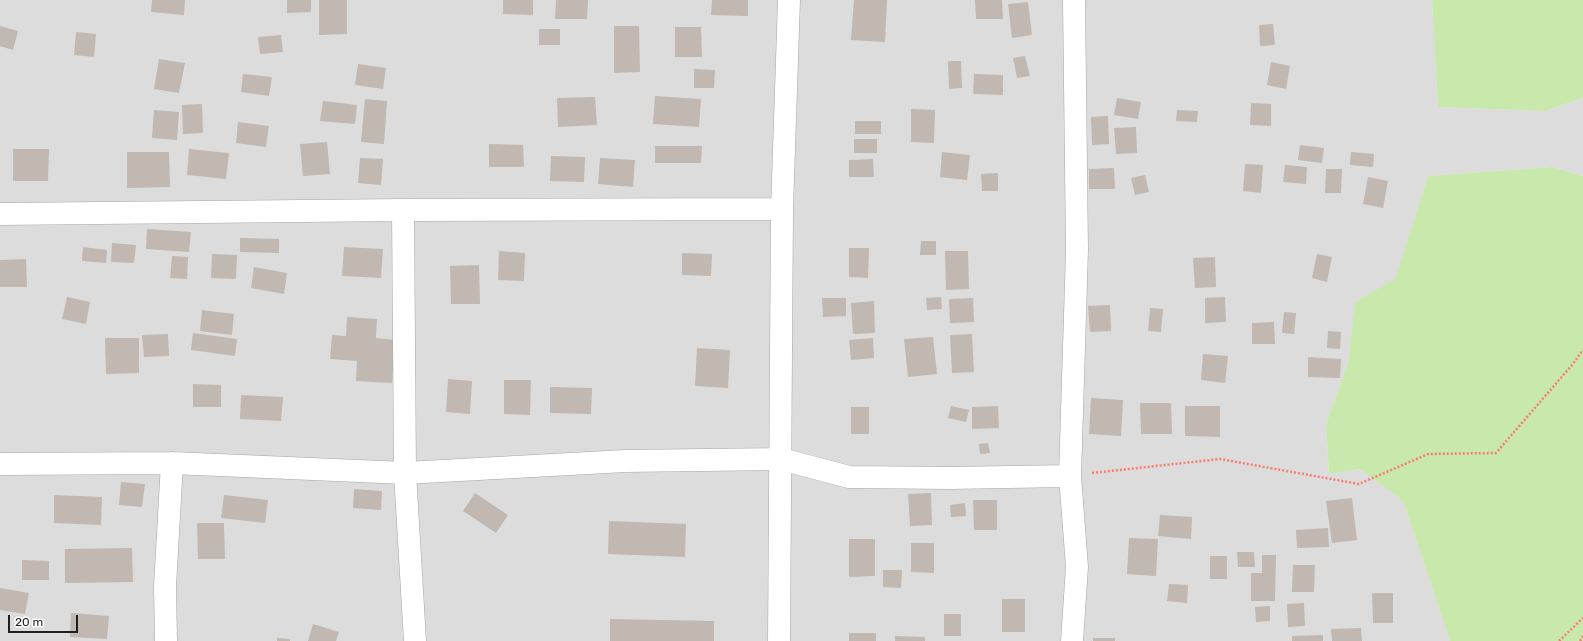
<!DOCTYPE html>
<html>
<head>
<meta charset="utf-8">
<style>
	body { margin:0 }
	#map { position:relative; width:1583px; height:641px; overflow:hidden; background:#efece5; font-family:Rubik,sans-serif }
	canvas { display:block }
	.scale { position:absolute; left:8px; top:615px; width:70px; height:18px; box-sizing:border-box; border:2px solid #1f1f1f; border-top:0; padding-left:5px; font-size:12px; line-height:14px; white-space:nowrap; color:#1f1f1f; -webkit-text-stroke:3px #fff; paint-order:stroke }
</style>
</head>
<body>
<div id="map">
<canvas width="1583" height="641"></canvas>
<div class="scale">20 m</div>
</div>
<script>
const g = document.querySelector('canvas').getContext('2d');
g.lineJoin = 'round';
function paint(path, color) { g.fillStyle = color; g.fill(path, 'evenodd'); }
const poly = rows => new Path2D(rows.map(r => 'M' + r).join(''));
function trace(path, color, width, dash) { g.strokeStyle = color; g.lineWidth = width; g.lineCap = dash ? 'butt' : 'round'; g.setLineDash(dash || []); g.stroke(path); }
paint(poly([
	[0,0,1432,0,1438,107,1545,111,1583,98,1583,176,1552,167,1428,176,1395,280,1355,302,1348,363,1326,424,1329,474,1360,469,1403,501,1450,641,0,641]
]), '#dddcdc');
paint(poly([
	[1432,0,1583,0,1583,98,1545,111,1438,107],
	[1552,167,1583,176,1583,641,1450,641,1403,501,1360,469,1329,474,1326,424,1348,363,1355,302,1395,279,1428,176]
]), '#c9e8ac');
paint(poly([
	[152,0,185,0,184,15,151,12],
	[287,0,311,0,311,12,287,13],
	[319,0,347,0,347,34,319,35],
	[503,0,533,0,533,15,503,14],
	[556,0,588,0,587,19,555,19],
	[712,0,748,0,748,16,711,15],
	[854,0,887,0,885,42,851,40],
	[975,0,1002,0,1003,19,976,19],
	[1028,2,1032,35,1012,38,1008,4],
	[1273,24,1275,45,1260,46,1259,25],
	[0,26,18,31,13,50,0,46],
	[614,26,639,26,640,72,614,73],
	[675,27,701,27,702,57,675,57],
	[539,29,560,29,560,45,539,45],
	[76,32,96,34,94,57,74,55],
	[281,35,283,52,260,54,258,37],
	[1025,56,1030,76,1017,78,1013,58],
	[159,59,185,63,179,93,154,89],
	[948,61,961,61,962,88,949,89],
	[1271,62,1290,66,1286,89,1267,85],
	[358,64,386,68,383,89,355,85],
	[694,69,715,70,714,88,694,88],
	[243,74,272,77,269,96,241,92],
	[974,74,1003,75,1003,95,973,94],
	[655,96,701,99,699,127,653,124],
	[595,97,597,125,558,127,557,98],
	[1117,98,1141,102,1138,119,1114,115],
	[365,99,387,101,384,144,361,142],
	[323,101,357,105,355,124,320,121],
	[1251,103,1271,104,1271,126,1250,125],
	[202,104,203,133,183,134,182,105],
	[911,109,935,110,934,143,911,142],
	[154,110,179,112,177,140,152,138],
	[1177,110,1198,111,1197,122,1176,121],
	[1108,116,1109,144,1092,145,1091,117],
	[855,121,881,121,881,134,855,134],
	[238,122,269,126,266,147,236,143],
	[1136,127,1137,153,1116,154,1114,128],
	[854,139,877,139,877,153,854,153],
	[327,142,330,174,303,176,300,144],
	[489,144,523,145,524,167,489,167],
	[1300,145,1324,148,1322,163,1298,160],
	[655,146,702,146,701,163,655,163],
	[13,149,49,149,48,181,13,181],
	[189,149,229,153,226,179,187,175],
	[127,152,169,152,170,187,127,188],
	[942,152,970,155,967,180,940,177],
	[1351,152,1374,154,1373,167,1350,165],
	[551,156,585,157,584,182,550,181],
	[360,158,383,159,381,185,358,183],
	[600,158,635,160,633,187,598,184],
	[873,159,874,177,849,177,849,160],
	[1245,164,1263,165,1261,193,1243,191],
	[1285,165,1307,167,1306,184,1283,182],
	[1114,168,1115,189,1089,189,1089,169],
	[1326,169,1342,169,1341,193,1325,193],
	[998,173,998,191,982,191,981,174],
	[1145,175,1149,192,1135,195,1131,178],
	[1368,177,1388,181,1383,208,1363,204],
	[147,229,191,232,189,252,146,249],
	[240,238,279,239,279,253,240,252],
	[921,241,936,241,936,255,920,255],
	[112,243,136,245,134,263,111,262],
	[83,247,107,250,106,263,82,261],
	[344,247,383,249,381,278,342,276],
	[849,248,869,248,868,278,849,277],
	[499,251,525,253,524,281,498,280],
	[945,251,968,251,969,289,946,290],
	[682,253,712,254,711,276,682,275],
	[212,254,237,255,236,279,211,278],
	[1317,254,1332,257,1327,282,1312,278],
	[172,256,188,257,187,279,170,278],
	[1215,257,1216,287,1195,288,1193,258],
	[26,259,27,287,0,287,0,260],
	[479,265,480,304,451,304,450,266],
	[254,267,287,273,284,294,251,288],
	[67,297,90,302,86,324,62,319],
	[941,297,942,309,927,310,926,298],
	[1225,297,1226,322,1205,323,1205,298],
	[822,298,846,298,846,316,823,317],
	[973,298,974,322,950,323,949,299],
	[874,301,875,333,853,334,851,303],
	[1110,305,1111,331,1090,332,1088,306],
	[1150,308,1163,309,1161,332,1148,331],
	[202,310,234,314,232,335,200,331],
	[1284,312,1296,313,1294,334,1282,333],
	[347,317,377,319,376,338,395,340,392,383,356,381,357,361,330,359,332,335,346,336],
	[1274,322,1275,344,1252,344,1252,323],
	[1328,331,1341,332,1340,349,1327,348],
	[193,333,237,339,235,356,191,350],
	[168,334,169,356,144,357,142,335],
	[972,334,974,372,952,373,950,335],
	[933,337,937,374,908,377,904,339],
	[105,338,139,338,139,373,106,374],
	[873,338,874,358,851,360,849,340],
	[697,348,730,350,728,388,695,386],
	[1203,354,1228,356,1225,383,1201,380],
	[1308,357,1341,359,1340,378,1308,377],
	[448,379,472,381,470,414,446,412],
	[504,380,531,380,530,415,504,414],
	[193,384,221,385,221,407,193,407],
	[550,387,592,388,591,414,550,413],
	[241,395,283,397,281,421,240,419],
	[1091,398,1123,400,1121,436,1089,434],
	[1140,403,1171,403,1172,434,1141,434],
	[951,406,969,410,966,422,948,418],
	[998,406,999,428,972,429,972,407],
	[1185,406,1220,406,1220,437,1185,436],
	[851,407,869,407,869,434,851,434],
	[988,443,990,453,980,454,979,444],
	[121,482,145,484,142,507,119,505],
	[354,489,382,491,381,510,353,508],
	[475,493,508,515,496,533,463,511],
	[931,493,932,525,910,526,908,494],
	[54,495,102,497,101,525,54,523],
	[224,495,268,500,265,523,221,518],
	[1352,498,1357,540,1332,543,1326,501],
	[973,500,997,500,997,530,974,530],
	[965,503,966,516,951,517,950,505],
	[1160,515,1192,517,1191,539,1158,536],
	[609,521,686,524,685,557,608,554],
	[197,523,224,523,225,559,198,559],
	[1328,528,1329,547,1297,548,1296,530],
	[1129,538,1158,539,1156,576,1127,574],
	[849,539,875,539,875,576,849,577],
	[911,543,934,543,934,573,911,572],
	[132,548,133,582,65,583,65,549],
	[1237,552,1254,552,1255,567,1238,567],
	[1262,555,1276,555,1275,601,1251,601,1251,573,1262,573],
	[1210,556,1227,556,1227,579,1210,579],
	[22,560,49,561,49,580,22,580],
	[1293,565,1315,565,1314,592,1292,592],
	[883,570,902,570,901,588,883,587],
	[1169,584,1188,585,1187,603,1167,601],
	[0,588,29,593,25,614,0,610],
	[1372,593,1393,593,1393,623,1373,623],
	[1002,599,1025,599,1025,632,1002,632],
	[1304,603,1305,626,1288,627,1287,604],
	[1270,606,1270,621,1256,622,1255,607],
	[71,613,109,616,107,639,70,637],
	[944,614,961,614,961,636,944,636],
	[610,619,714,621,714,641,610,641],
	[313,624,339,632,336,641,308,641],
	[1361,628,1362,641,1332,641,1331,629],
	[849,633,876,633,876,641,849,641],
	[1323,635,1323,641,1292,641,1292,636],
	[895,636,925,637,925,641,895,641],
	[277,638,290,639,290,641,277,641],
	[1093,638,1115,638,1115,641,1093,641]
]), '#c0b8b1');
const street = poly([
	[403,210,405,473,415,641],
	[0,214,403,210,782,209],
	[0,464,172,463,405,473,625,461,781,459,849,477,949,478,1070,476,1077,567,1072,641],
	[1070,476,1077,250,1074,0],
	[166,641,165,586,172,463],
	[779,641,782,209,789,0]
]);
trace(street, '#a6a6a6', 23);
trace(poly([
	[1092,473,1220,459,1359,484,1428,454,1496,453,1572,365,1583,350],
	[1559,641,1583,618],
	[1580,641,1583,636]
]), '#f67e6f', 2.5, [2, 2]);
trace(street, '#fff', 22);
</script>
</body>
</html>
